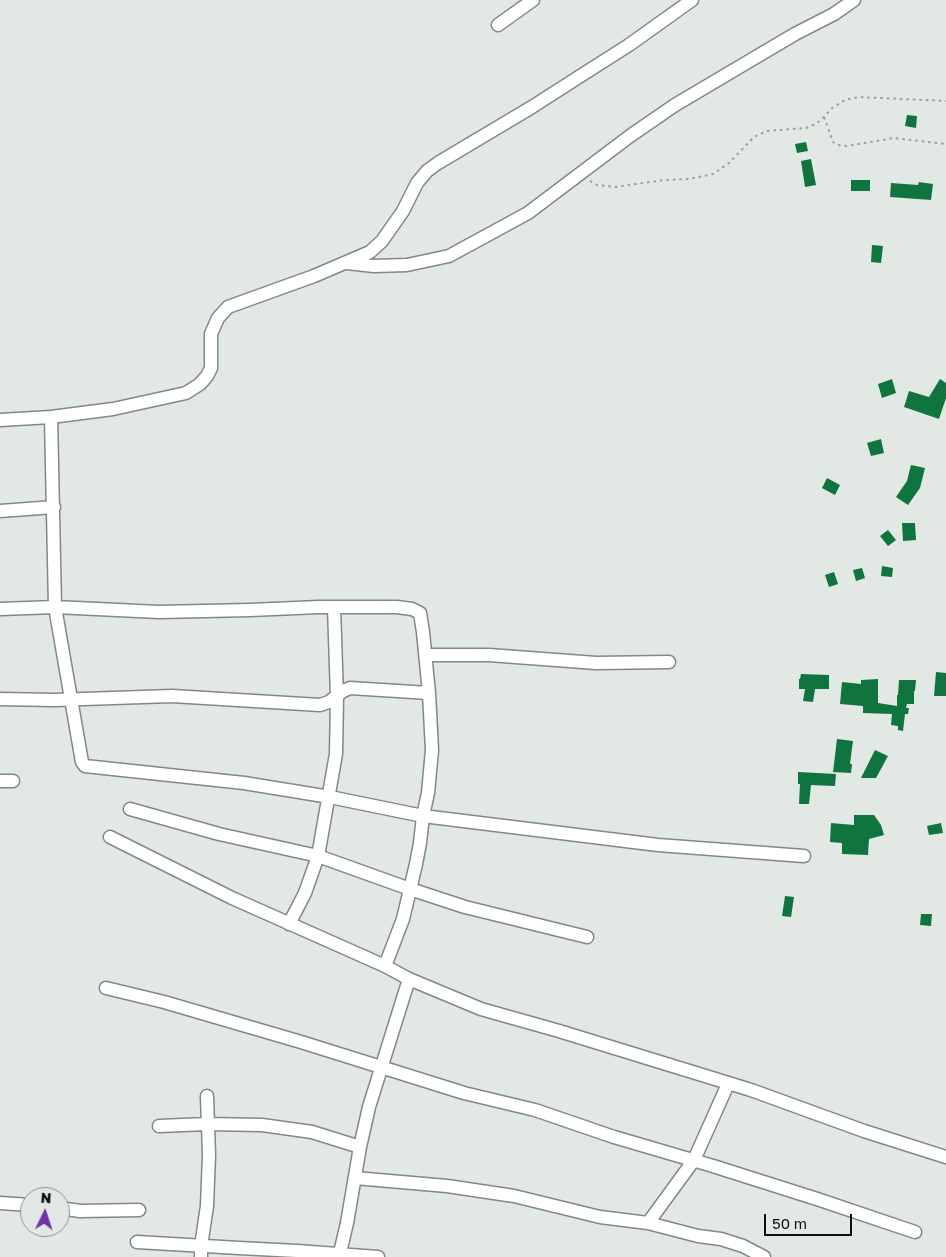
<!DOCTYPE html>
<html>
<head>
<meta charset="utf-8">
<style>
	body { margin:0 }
	#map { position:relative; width:946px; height:1257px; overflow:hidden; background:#e2e8e3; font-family:"Golos Text",sans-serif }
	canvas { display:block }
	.north { position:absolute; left:20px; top:1187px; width:50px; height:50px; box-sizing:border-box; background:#e2e8e3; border:1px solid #8e928e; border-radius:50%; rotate:4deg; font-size:14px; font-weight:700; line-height:20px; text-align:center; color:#0f110f }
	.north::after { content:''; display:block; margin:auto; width:18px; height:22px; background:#6f34aa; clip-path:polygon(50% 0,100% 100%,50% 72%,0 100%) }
	.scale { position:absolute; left:764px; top:1214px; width:88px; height:22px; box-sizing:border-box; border:2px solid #0f110f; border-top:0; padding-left:6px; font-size:15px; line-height:18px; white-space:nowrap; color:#0f110f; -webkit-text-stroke:4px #e2e8e3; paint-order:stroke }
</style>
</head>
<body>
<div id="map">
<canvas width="946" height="1257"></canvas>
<div class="north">N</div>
<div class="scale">50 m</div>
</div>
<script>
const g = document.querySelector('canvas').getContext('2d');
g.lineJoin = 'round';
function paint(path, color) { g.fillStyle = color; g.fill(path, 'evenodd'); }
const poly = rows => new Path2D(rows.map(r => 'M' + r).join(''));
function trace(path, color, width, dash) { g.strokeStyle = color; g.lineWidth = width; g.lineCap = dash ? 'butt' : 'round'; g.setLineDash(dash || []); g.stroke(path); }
paint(poly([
	[907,115,917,116,916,128,905,126],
	[806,142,808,151,797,153,795,144],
	[811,159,816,185,805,187,801,161],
	[851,180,870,180,870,191,851,191],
	[919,182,933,184,931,200,890,197,891,183,918,185],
	[872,245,883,246,881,263,871,262],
	[892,379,896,393,882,398,878,384],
	[940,379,946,383,946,398,939,419,904,407,909,391,929,397],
	[881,439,884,453,871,456,867,443],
	[911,465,925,468,920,488,908,505,896,497,907,481],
	[827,478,840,485,835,495,822,488],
	[902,523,915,523,916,540,903,541],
	[888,530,896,540,888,546,880,536],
	[882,566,893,568,892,577,881,576],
	[862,568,865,578,856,581,853,570],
	[834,572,838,584,829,587,825,575],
	[936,672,946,673,946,696,934,696],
	[801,674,829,675,829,689,815,689,813,702,803,701,805,689,799,689,799,679,800,679],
	[878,679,878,703,897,706,897,695,898,695,899,680,916,680,915,691,914,691,914,704,907,704,906,708,909,708,908,714,905,714,903,731,898,730,898,726,891,725,892,714,863,713,863,706,840,704,842,682,861,684,861,680],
	[837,739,853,741,850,764,852,764,851,773,833,772],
	[875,750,888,756,876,778,861,778],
	[798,772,836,774,835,786,811,785,809,804,799,804,800,784,798,784],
	[854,815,874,815,881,825,884,835,869,839,868,855,842,854,842,843,830,842,831,823,854,825],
	[941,823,943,833,929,835,927,826],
	[785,896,794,897,791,917,782,916],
	[921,914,932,914,931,926,920,925]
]), '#10743e');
const minor = poly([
	[498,25,533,0],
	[347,263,374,266,407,265,449,256,528,213,630,136,675,105,795,34,834,14,854,0],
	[51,417,55,607,82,762,85,766,244,783,330,797,423,816,658,845,804,856],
	[0,420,51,417,113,409,186,393,200,384,207,376,211,368,211,334,218,318,228,307,314,276,370,252,382,241,403,211,417,183,427,171,438,163,532,107,585,73,629,45,692,0],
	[0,511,54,507],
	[0,609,55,607,159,612,250,610,319,607,397,607,412,609,420,613,423,632,429,693,432,750,428,793,423,816,420,843,416,864,403,919,385,966],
	[426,655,489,655,596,663,669,662],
	[0,699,54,700,172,696,320,705,329,702,343,691,350,688,429,693],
	[0,781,13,781],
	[130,809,219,834,318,856,410,889,465,907,587,937],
	[110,837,232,898,385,966,409,979,481,1009,559,1031,751,1090,864,1131,946,1157],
	[289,924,305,893,318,856,336,754,337,697,334,607],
	[106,988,164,1002,301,1042,464,1093,535,1110,614,1137,713,1166,817,1199,915,1232],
	[159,1126,207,1124,262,1125,312,1132,360,1147],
	[355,1178,447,1186,514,1196,600,1217,648,1223,698,1236,721,1239,743,1246,764,1257],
	[0,1203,30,1205],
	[60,1208,80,1211,139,1210],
	[648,1223,694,1160,728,1084],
	[137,1242,239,1248,297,1251,378,1257],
	[201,1257,201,1246,207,1206,209,1155,207,1096],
	[339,1257,347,1223,360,1147,369,1107,409,979]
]);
trace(minor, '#828883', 15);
trace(poly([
	[824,117,833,142,838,145,847,146,894,138,946,144],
	[590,181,597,185,615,187,664,180,689,179,713,174,729,163,754,137,767,131,806,128,816,124,824,117,832,108,845,100,859,97,946,101]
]), '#9a9f9b', 2, [2.5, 4]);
trace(minor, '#fff', 12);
</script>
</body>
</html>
